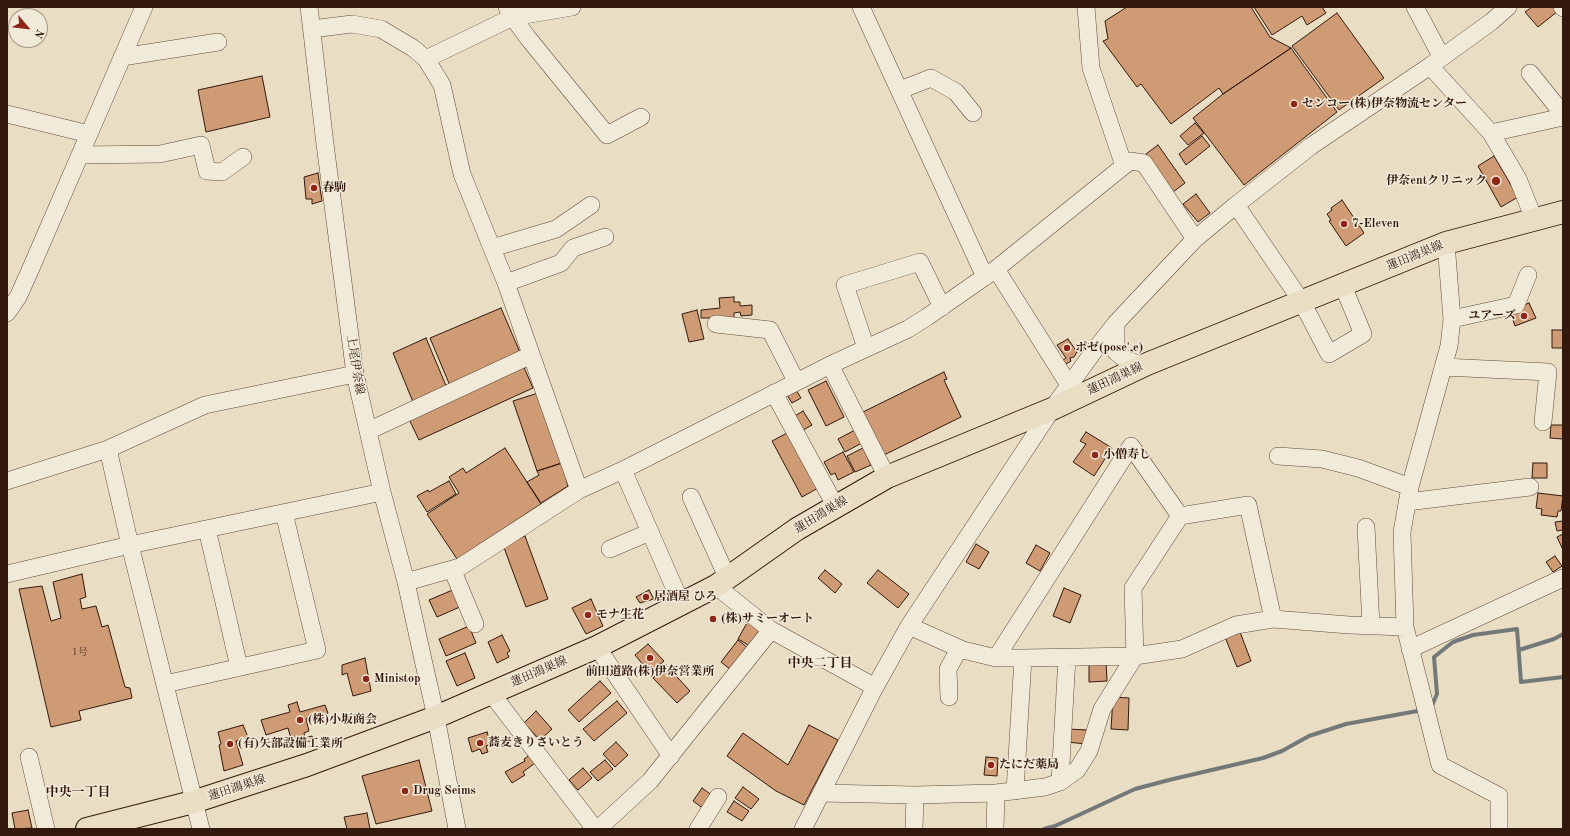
<!DOCTYPE html>
<html>
<head>
<meta charset="utf-8">
<style>
	body { margin:0 }
	#map { position:relative; width:1570px; height:836px; overflow:hidden; background:#e9dec3; font-family:"Old Standard TT",serif }
	canvas { display:block }
	.frame { position:absolute; inset:0; border:8px solid #33180e; pointer-events:none }
	.north { position:absolute; left:8px; top:8px; width:40px; height:40px; box-sizing:border-box; background:#f1ead8; border:1px solid #a59687; border-radius:50%; rotate:118deg; font-size:11px; font-weight:700; line-height:16px; text-align:center; color:#33180e }
	.north::after { content:''; display:block; margin:auto; width:14px; height:18px; background:#8f2418; clip-path:polygon(50% 0,100% 100%,50% 72%,0 100%) }
</style>
</head>
<body>
<div id="map">
<canvas width="1570" height="836"></canvas>
<div class="frame"></div>
<div class="north">N</div>
</div>
<script>
const g = document.querySelector('canvas').getContext('2d');
g.lineJoin = 'round';
const poly = rows => new Path2D(rows.map(r => 'M' + r).join(''));
function trace(path, color, width, dash) { g.strokeStyle = color; g.lineWidth = width; g.lineCap = dash ? 'butt' : 'round'; g.setLineDash(dash || []); g.stroke(path); }
function paint(path, color) { g.fillStyle = color; g.fill(path, 'evenodd'); }
function label(font, color, halo, rows, align = 'center') {
  g.font = font + ' "Old Standard TT","Noto Serif JP",serif'; g.lineWidth = 3; g.setLineDash([]); g.textBaseline = 'middle'; g.strokeStyle = halo; g.fillStyle = color; for (const [text, x, y, turn = 0] of rows) {
    g.save(); g.translate(x, y); g.rotate((+turn || 0) * Math.PI / 180); g.textAlign = isNaN(turn) ? turn : align; if (halo) g.strokeText(text, 0, 0); g.fillText(text, 0, 0); g.restore();
  }
}
trace(poly([
	[1519,650,1554,639,1563,634],
	[1431,708,1437,694,1434,657,1453,642,1473,635,1517,629,1521,682,1563,677],
	[1044,829,1055,826,1135,789,1169,780,1263,758,1282,751,1309,736,1346,724,1423,710]
]), '#737978', 4);
const building = poly([
	[1127,7,1251,7,1270,37,1291,48,1223,94,1219,88,1171,124,1141,84,1137,87,1103,41,1108,39,1105,21,1127,7],
	[1254,7,1322,7,1326,13,1307,25,1302,16,1272,35,1254,7],
	[1532,7,1555,7,1558,11,1538,27,1525,12,1532,7],
	[1337,13,1384,78,1339,110,1292,46,1337,13],
	[1291,48,1337,112,1244,185,1193,118,1223,94,1291,48],
	[262,76,270,117,206,132,198,90,262,76],
	[1195,123,1204,133,1188,145,1180,136,1195,123],
	[1202,136,1210,146,1186,165,1179,154,1202,136],
	[1158,145,1185,183,1173,192,1146,154,1158,145],
	[1494,156,1518,197,1501,207,1478,166,1494,156],
	[318,173,322,201,312,204,312,199,306,199,304,177,318,173],
	[1196,194,1210,213,1198,222,1183,204,1196,194],
	[1342,200,1364,233,1346,246,1329,221,1331,220,1327,214,1332,210,1331,208,1342,200],
	[734,297,734,302,740,302,740,306,752,305,752,315,741,316,740,312,734,313,734,318,701,318,701,310,720,308,719,298,734,297],
	[1529,303,1536,318,1515,326,1510,311,1529,303],
	[501,308,522,357,451,388,430,338,501,308],
	[697,310,704,339,689,342,682,314,697,310],
	[1552,330,1563,330,1563,348,1552,348,1552,330],
	[426,338,447,388,413,402,393,353,426,338],
	[1068,339,1077,352,1074,357,1070,358,1071,361,1061,367,1059,363,1066,358,1057,345,1068,339],
	[523,365,533,388,419,440,408,417,523,365],
	[944,372,947,379,944,380,961,417,884,455,863,412,944,372],
	[826,381,844,417,826,426,808,390,826,381],
	[796,390,801,398,792,403,787,395,796,390],
	[538,393,562,463,537,471,513,401,538,393],
	[803,411,812,425,798,433,790,419,803,411],
	[1551,425,1563,425,1563,439,1550,438,1551,425],
	[855,430,862,443,845,452,838,439,855,430],
	[789,432,820,487,802,497,772,441,789,432],
	[1086,432,1112,448,1094,476,1073,462,1086,444,1080,441,1086,432],
	[505,448,541,504,457,559,427,514,459,493,449,477,463,468,466,473,505,448],
	[863,448,871,465,855,472,847,456,863,448],
	[843,452,854,472,838,480,835,473,831,475,824,462,843,452],
	[562,463,568,486,541,503,527,482,539,475,537,471,562,463],
	[1533,463,1547,463,1547,478,1532,478,1533,463],
	[449,481,456,494,427,512,417,496,428,490,429,492,449,481],
	[1538,493,1563,496,1561,511,1558,511,1557,517,1541,515,1542,509,1536,508,1538,493],
	[1563,521,1563,530,1557,531,1555,522,1563,521],
	[1563,534,1563,550,1557,537,1563,534],
	[525,536,548,599,526,607,503,545,525,536],
	[976,544,989,552,979,569,966,562,976,544],
	[1036,545,1050,553,1040,571,1026,563,1036,545],
	[1555,556,1562,566,1553,572,1546,562,1555,556],
	[825,570,842,584,835,593,818,578,825,570],
	[878,570,909,594,898,608,867,583,878,570],
	[82,574,86,597,80,599,82,609,96,606,102,627,108,625,125,687,130,688,132,698,79,711,81,720,51,727,19,589,42,586,51,621,61,618,53,582,82,574],
	[1064,588,1081,595,1070,623,1053,616,1064,588],
	[455,589,462,606,437,617,429,600,455,589],
	[649,590,654,599,640,603,636,597,649,590],
	[591,599,603,626,586,634,572,608,591,599],
	[748,621,760,629,750,646,738,639,748,621],
	[469,626,476,643,446,656,439,639,469,626],
	[1240,632,1251,661,1237,667,1225,637,1240,632],
	[502,635,510,651,507,653,509,657,497,663,488,642,502,635],
	[738,640,748,648,731,670,721,662,738,640],
	[648,644,664,661,650,673,635,655,648,644],
	[465,653,475,678,457,686,446,661,465,653],
	[365,658,371,691,353,696,347,673,342,675,342,665,365,658],
	[1089,660,1106,660,1107,681,1089,682,1089,660],
	[666,665,690,691,677,703,653,678,666,665],
	[600,681,611,693,579,722,568,710,600,681],
	[1113,697,1129,698,1128,730,1111,729,1113,697],
	[617,701,627,713,594,741,583,729,617,701],
	[297,702,300,712,325,705,328,713,306,719,309,731,304,733,305,738,312,736,313,740,293,746,288,728,266,735,261,720,290,712,288,705,297,702],
	[536,711,552,729,540,740,524,723,536,711],
	[243,725,248,737,236,741,243,765,224,771,219,745,221,744,218,732,243,725],
	[809,725,838,740,804,805,776,791,727,756,743,733,788,765,809,725],
	[1068,729,1087,730,1086,744,1067,742,1068,729],
	[487,732,491,745,486,746,488,752,482,754,480,749,472,752,468,738,487,732],
	[616,742,628,755,615,767,603,754,616,742],
	[530,755,535,763,523,772,525,775,512,783,505,772,525,761,524,759,530,755],
	[986,757,998,758,997,776,984,775,986,757],
	[419,760,432,811,376,824,362,776,419,760],
	[605,760,613,769,598,781,590,772,605,760],
	[583,768,592,778,578,790,569,780,583,768],
	[743,787,759,799,751,809,735,798,743,787],
	[702,788,713,796,704,809,693,801,702,788],
	[734,801,749,811,742,821,727,812,734,801],
	[28,810,32,828,15,829,12,813,28,810],
	[367,813,370,829,347,829,344,817,367,813]
]);
paint(building, '#ce9b74');
trace(building, '#33180e', 1);
const minor = poly([
	[309,7,325,144,355,374,382,492,406,582,424,664,436,717,457,829],
	[507,7,509,12,528,38,607,135,641,117],
	[861,7,985,277],
	[1086,7,1091,68,1124,166],
	[1415,7,1441,56],
	[1562,7,1563,8],
	[312,29,352,24,381,29,413,48,426,59,442,85,462,174,506,283,579,490],
	[122,57,218,42],
	[426,59,513,17,572,7],
	[1430,66,1491,133,1518,179,1534,219],
	[1530,73,1563,114],
	[900,90,931,78,956,92,973,113],
	[7,114,89,134],
	[1491,133,1563,117],
	[80,155,160,154,201,145,207,171,222,172,243,157],
	[1236,205,1302,302,1329,354,1363,334,1343,286],
	[1446,243,1452,319,1449,346,1410,487,1402,532,1405,627,1440,765,1499,796,1499,829],
	[492,248,556,229,591,205],
	[996,269,1069,385],
	[506,283,561,263,573,248,605,237],
	[7,313,18,297,28,275,144,7],
	[1452,319,1516,305,1528,275],
	[1116,323,1116,352,1125,359,1135,363,1147,364],
	[716,324,770,330,796,381],
	[866,348,845,285,920,262,942,307],
	[830,365,887,477],
	[1444,367,1548,372,1543,422],
	[774,393,836,507],
	[368,431,531,355],
	[108,449,130,545,201,829],
	[1278,456,1322,459,1358,468,1410,487],
	[623,470,681,603],
	[7,481,108,449,205,405,355,374],
	[691,497,727,577],
	[1407,502,1530,487],
	[1366,527,1371,626],
	[207,529,239,667],
	[610,549,650,532],
	[452,569,475,624],
	[7,574,130,545,382,492],
	[406,582,460,567,579,490,623,470,830,365,908,329,927,317,996,269,1130,161,1144,163,1195,239],
	[716,586,771,630,875,687],
	[909,626,963,650,996,658,1023,658,1135,656,1182,649,1236,625,1273,619,1349,625,1405,627],
	[597,647,671,756],
	[1410,649,1563,578],
	[996,658,1131,446,1180,516],
	[165,684,317,650,284,513],
	[491,693,595,829],
	[949,697,948,669,959,649],
	[29,757,46,829],
	[1060,782,1067,657],
	[1015,791,1023,658],
	[821,793,915,795,996,793,1045,787,1060,782,1077,770,1089,751,1102,709,1135,656,1133,588,1180,516,1248,505,1273,619],
	[598,829,650,781,771,630],
	[698,829,718,797],
	[803,829,875,687,909,626,1052,409,1094,351,1116,323,1195,239,1236,205,1311,146,1430,66,1491,22,1508,7],
	[914,829,915,795],
	[995,829,996,793]
]);
const major = poly([
	[87,829,193,802,307,765,436,717,597,647,716,586,797,529,887,477,1052,409,1147,364,1446,243,1563,212]
]);
trace(minor, '#604a3b', 18);
trace(major, '#33180e', 24);
trace(minor, '#f1ead8', 17);
trace(major, '#e9dec3', 22);
for (const [x, y, r, color] of [
	[1294,104,4,"#8f2418"],
	[1496,181,5,"#8f2418"],
	[314,188,4,"#8f2418"],
	[1344,224,4,"#8f2418"],
	[1524,316,4,"#8f2418"],
	[1067,348,4,"#8f2418"],
	[1095,455,4,"#8f2418"],
	[646,597,4,"#8f2418"],
	[588,615,4,"#8f2418"],
	[713,619,4,"#8f2418"],
	[650,658,4,"#8f2418"],
	[366,679,4,"#8f2418"],
	[300,720,4,"#8f2418"],
	[480,743,4,"#8f2418"],
	[230,744,4,"#8f2418"],
	[991,765,4,"#8f2418"],
	[405,791,4,"#8f2418"]
]) { const dot = new Path2D(); dot.arc(x, y, r, 0, 2 * Math.PI); g.fillStyle = color; g.fill(dot); trace(dot, '#f1ead8', 1.5); }
label('10px', '#5a3928', null, [
	["1号",80,652]
]);
label('bold 12px', '#33180e', '#f1ead8', [
	["センコー(株)伊奈物流センター",1302,104],
	["伊奈entクリニック",1487,181,"right"],
	["春駒",322,188],
	["7-Eleven",1352,224],
	["ユアーズ",1516,316,"right"],
	["ポゼ(pose',e)",1075,348],
	["小僧寿し",1103,455],
	["居酒屋 ひろ",654,597],
	["モナ生花",596,615],
	["(株)サミーオート",721,619],
	["前田道路(株)伊奈営業所",650,672,"center"],
	["Ministop",374,679],
	["(株)小坂商会",308,720],
	["蕎麦きりさいとう",488,743],
	["(有)矢部設備工業所",238,744],
	["たにだ薬局",999,765],
	["Drug Seims",413,791]
], 'left');
label('12px', '#33180e', '#f1ead8', [
	["蓮田鴻巣線",1415,256,-22],
	["上尾伊奈線",355,365,81],
	["蓮田鴻巣線",1115,379,-25],
	["蓮田鴻巣線",821,515,-31],
	["蓮田鴻巣線",539,672,-23],
	["蓮田鴻巣線",237,788,-18]
]);
label('bold 13px', '#33180e', '#f1ead8', [
	["中央二丁目",820,664],
	["中央一丁目",78,793]
]);
</script>
</body>
</html>
